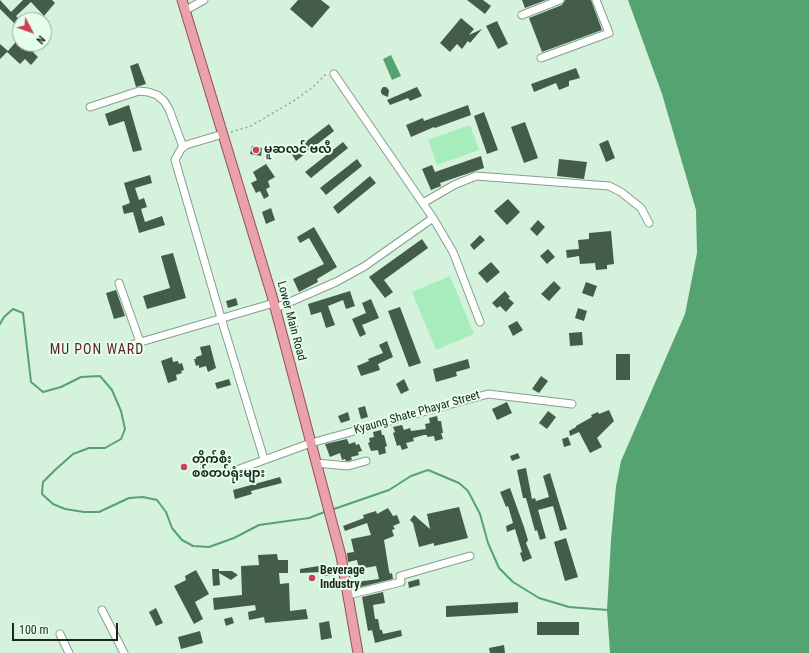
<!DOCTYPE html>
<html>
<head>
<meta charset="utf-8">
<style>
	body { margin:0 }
	#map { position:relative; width:809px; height:653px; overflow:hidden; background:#d5f2dc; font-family:"Roboto Condensed",sans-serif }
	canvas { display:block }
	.north { position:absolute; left:12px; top:12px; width:40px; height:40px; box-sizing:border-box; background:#e6feec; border:1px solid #95a89a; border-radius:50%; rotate:131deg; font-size:11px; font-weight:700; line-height:16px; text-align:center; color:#1c271f }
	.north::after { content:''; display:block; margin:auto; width:14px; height:18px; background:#ce3e57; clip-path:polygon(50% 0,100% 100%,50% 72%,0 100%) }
	.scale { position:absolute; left:12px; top:623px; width:106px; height:18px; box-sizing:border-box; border:2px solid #1c271f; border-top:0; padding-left:5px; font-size:12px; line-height:14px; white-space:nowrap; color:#1c271f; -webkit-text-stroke:3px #e6feec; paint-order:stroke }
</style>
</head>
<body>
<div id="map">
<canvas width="809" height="653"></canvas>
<div class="north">N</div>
<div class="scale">100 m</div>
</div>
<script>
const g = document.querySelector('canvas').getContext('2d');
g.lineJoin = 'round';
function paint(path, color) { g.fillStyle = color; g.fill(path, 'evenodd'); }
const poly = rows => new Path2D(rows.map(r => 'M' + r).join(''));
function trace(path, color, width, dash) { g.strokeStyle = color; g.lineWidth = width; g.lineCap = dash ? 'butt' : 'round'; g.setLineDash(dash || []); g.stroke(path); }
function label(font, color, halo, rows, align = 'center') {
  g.font = font + ' "Roboto Condensed","Noto Sans Myanmar",sans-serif'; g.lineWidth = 4; g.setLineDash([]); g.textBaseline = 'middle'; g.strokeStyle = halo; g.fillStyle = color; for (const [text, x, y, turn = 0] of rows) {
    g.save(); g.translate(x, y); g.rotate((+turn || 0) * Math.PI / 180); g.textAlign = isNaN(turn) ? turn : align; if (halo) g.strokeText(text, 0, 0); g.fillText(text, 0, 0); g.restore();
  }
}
paint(poly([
	[470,125,479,150,437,165,428,140],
	[450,276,474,334,436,350,412,292]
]), '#a7edbc');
paint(poly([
	[628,0,809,0,809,653,610,653,607,610,611,540,616,486,621,461,685,314,697,253,696,210,662,94],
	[391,55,401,76,392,80,383,59]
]), '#55a370');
trace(poly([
	[0,324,4,317,13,309,23,313,31,382,43,392,61,387,81,377,100,376,112,390,121,411,125,429,121,439,105,448,89,448,73,454,55,470,43,482,42,494,53,504,65,509,84,512,99,512,129,498,143,497,157,500,166,512,172,528,182,540,193,546,209,547,234,538,259,525,309,518,327,511],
	[331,510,389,490,411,476,428,470,459,483,468,491,480,514,488,543,499,568,513,582,539,598,569,607,608,610]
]), '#55a370', 2);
paint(poly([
	[0,0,11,12,23,0,52,0,55,3,44,16,31,2,16,16,20,20,20,29,0,9],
	[298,0,321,0,330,7,312,28,290,9],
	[467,0,483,0,491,6,485,14],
	[522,0,546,0,525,8],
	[565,0,591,0,602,30,542,52,529,18,562,5],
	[461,18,474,29,469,35,482,29,470,43,468,41,462,49,457,44,450,52,440,43],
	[497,21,508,44,498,49,486,26],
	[20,37,20,44,40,44,33,52,38,57,31,65,25,59,20,64,7,52,0,59,0,44,8,51],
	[138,63,146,84,136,87,130,66],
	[576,68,580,78,569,81,569,86,559,90,556,83,534,92,531,84],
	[383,87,386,87,389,90,388,97,383,95,381,93,381,90],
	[417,87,422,96,410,101,408,98,390,105,387,100],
	[129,105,142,150,133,152,124,121,109,126,105,114],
	[468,105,471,115,435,128,434,127,411,137,406,125,423,118,424,121],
	[484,112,498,150,487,154,474,116],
	[525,122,538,158,524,163,511,127],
	[329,124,334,131,296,161,291,153],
	[608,140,615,158,606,162,599,144],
	[343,142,348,148,311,178,305,172],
	[252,146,262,148,261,156,250,154],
	[481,156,484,168,440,183,441,186,431,190,422,169,432,165,435,172],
	[357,159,362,166,326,195,320,188],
	[559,159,587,162,584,179,557,176],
	[266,164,275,177,268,181,270,187,266,189,269,196,264,199,260,191,256,193,251,183,257,180,253,172],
	[150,175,152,183,135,188,139,200,144,198,147,207,141,209,145,222,162,216,165,225,139,233,133,212,124,214,122,206,130,203,124,183],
	[370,176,376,183,338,214,333,207],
	[508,199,520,212,507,225,494,211],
	[271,208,275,220,266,224,262,212],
	[538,220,545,227,537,236,530,229],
	[314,227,337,267,317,279,318,282,299,292,293,279,324,264,309,238,300,243,297,237],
	[611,231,614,264,607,265,607,269,596,270,595,263,580,264,579,256,567,258,566,250,579,249,578,240,589,239,589,233],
	[480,235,485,240,474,250,470,245],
	[422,239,428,248,384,280,393,292,385,298,369,277],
	[548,249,555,257,547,264,540,256],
	[173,253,186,298,147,309,143,296,170,288,161,256],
	[491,262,500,272,487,283,478,273],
	[554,281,561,288,549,301,541,294],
	[586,282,597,286,593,297,582,293],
	[116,290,125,316,114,319,106,293],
	[350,291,355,306,346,309,343,300,328,306,335,325,326,328,321,312,311,315,308,304],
	[505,291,510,297,508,298,514,303,506,312,500,306,497,308,492,303],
	[236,298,238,305,228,308,226,301],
	[371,299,379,318,362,325,366,334,360,337,352,319,366,313,362,303],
	[400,307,421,363,409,367,388,311],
	[578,308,587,311,584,321,575,318],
	[517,321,523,330,513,336,508,326],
	[582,332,583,345,570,346,569,333],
	[387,341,393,357,378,364,380,370,361,376,357,366,369,361,368,359,383,353,379,345],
	[210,345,216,368,208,372,206,366,199,368,199,365,196,366,194,359,196,359,196,357,202,355,200,347],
	[616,354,630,354,630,380,616,380],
	[172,357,173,362,178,361,179,364,182,363,184,370,181,371,182,373,176,375,177,380,168,383,161,361],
	[468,359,470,368,456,372,457,376,436,382,433,369],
	[541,376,548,381,539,393,532,389],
	[229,379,231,385,217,389,215,383],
	[404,379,409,390,401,394,396,384],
	[507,402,512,413,497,420,492,409],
	[365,406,368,417,361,419,358,408],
	[609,410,614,421,597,438,602,447,590,453,579,432,570,436,569,431,576,427,576,426,592,417,591,415,598,412,599,414],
	[548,411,556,417,547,429,539,423],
	[348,412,350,420,341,423,338,416],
	[437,416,438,421,441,421,443,433,441,433,443,439,435,441,434,436,427,437,427,435,424,435,413,438,414,441,406,443,408,448,402,450,400,445,397,446,393,433,395,432,393,427,402,425,404,430,410,428,411,431,426,429,425,424,430,423,429,418],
	[381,430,382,435,384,435,387,446,385,447,386,453,379,455,378,450,371,451,368,443,370,442,369,438,374,437,373,432],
	[568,437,571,445,564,447,562,439],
	[347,439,349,444,355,442,356,445,359,444,362,451,358,452,359,455,351,457,352,460,348,461,346,461,345,459,342,460,340,453,330,457,325,444],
	[518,453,520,458,512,461,510,456],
	[185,462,188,468,183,470,180,464],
	[526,468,532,499,535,498,536,501,549,497,543,476,550,473,567,529,560,531,553,506,538,510,546,538,540,540,537,530,535,531,526,498,523,498,517,470],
	[280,477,282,483,251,491,252,494,235,499,233,490],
	[510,488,524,527,528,540,526,543,532,558,523,562,520,553,522,552,515,529,507,532,506,526,513,523,508,506,506,507,500,492],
	[459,507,468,538,434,546,434,543,419,547,413,523,410,520,414,515,430,529,427,514],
	[388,508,393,516,397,515,400,523,393,526,395,529,392,530,394,536,384,540,389,571,390,574,392,573,393,579,356,588,356,582,379,579,376,566,359,569,357,560,348,562,347,553,354,552,351,539,371,535,367,523,345,531,343,526,364,518,363,515,376,511,377,514],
	[566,538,578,577,565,581,554,542],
	[277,554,278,560,288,560,288,573,279,573,280,584,289,583,290,611,306,609,308,619,265,623,264,617,249,620,248,612,256,610,255,605,214,610,213,598,242,595,241,566,259,565,258,555],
	[325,565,326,569,337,567,338,575,323,576,322,572,300,573,300,569],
	[212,569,219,569,219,571,232,571,238,575,231,580,219,573,220,585,213,586],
	[196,570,209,594,195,602,203,619,194,624,174,586,186,580,185,576],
	[419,579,420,585,409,588,408,582],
	[383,592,385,603,373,605,375,619,378,619,380,630,382,630,383,634,401,630,402,636,375,643,372,630,368,631,362,597],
	[518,602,518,613,446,617,446,606],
	[156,608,163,623,156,626,149,612],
	[232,617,234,623,226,626,224,619],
	[329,621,332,638,321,640,319,623],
	[537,622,579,622,579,635,537,635],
	[200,631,203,643,181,649,178,637],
	[504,645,505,653,490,653,489,648]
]), '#445d4b');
const minor = poly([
	[186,10,204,0],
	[522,15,560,0],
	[541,58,609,33,596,0],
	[334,74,433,218,453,252,480,322],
	[90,107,139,91,148,92,157,95,164,101,169,109,183,147],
	[223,134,186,145,181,149,175,160,221,318,264,459],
	[423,203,454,185,476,176,609,186,621,192,641,208,649,223],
	[119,283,140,342],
	[276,308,336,282,365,266,433,218],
	[134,344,274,303],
	[316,463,348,466,366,461],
	[234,471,311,443,488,394,572,404],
	[348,595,401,582,400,576,470,556],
	[102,610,124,653],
	[60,634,69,653]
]);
const major = poly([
	[182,0,272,296,341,556,358,653]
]);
trace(minor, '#84a08b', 9);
trace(major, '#984e54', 11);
trace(poly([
	[231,132,251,126,295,100,313,87,325,75,328,74]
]), '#91a796', 1.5, [2, 3]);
trace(minor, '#fff', 7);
trace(major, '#e9a1aa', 9);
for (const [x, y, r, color] of [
	[256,150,4,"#ce3e57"],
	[184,467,4,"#ce3e57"],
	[312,578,4,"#ce3e57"]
]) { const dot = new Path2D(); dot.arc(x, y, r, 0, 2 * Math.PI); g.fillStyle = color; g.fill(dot); trace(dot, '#e6feec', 1.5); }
label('bold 12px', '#1c271f', '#e6feec', [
	["မူဆလင် ဗလီ",264,150],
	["တိုက်စီး",192,460],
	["စစ်တပ်ရုံးများ",192,474],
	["Beverage",320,571],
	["Industry",320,585]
], 'left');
label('12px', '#1c271f', '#e6feec', [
	["Lower Main Road",291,321,75],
	["Kyaung Shate Phayar Street",417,413,-16]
]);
g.letterSpacing = '1px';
label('14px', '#621c27', '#e6feec', [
	["MU PON WARD",97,350]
]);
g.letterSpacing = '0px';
</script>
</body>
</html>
